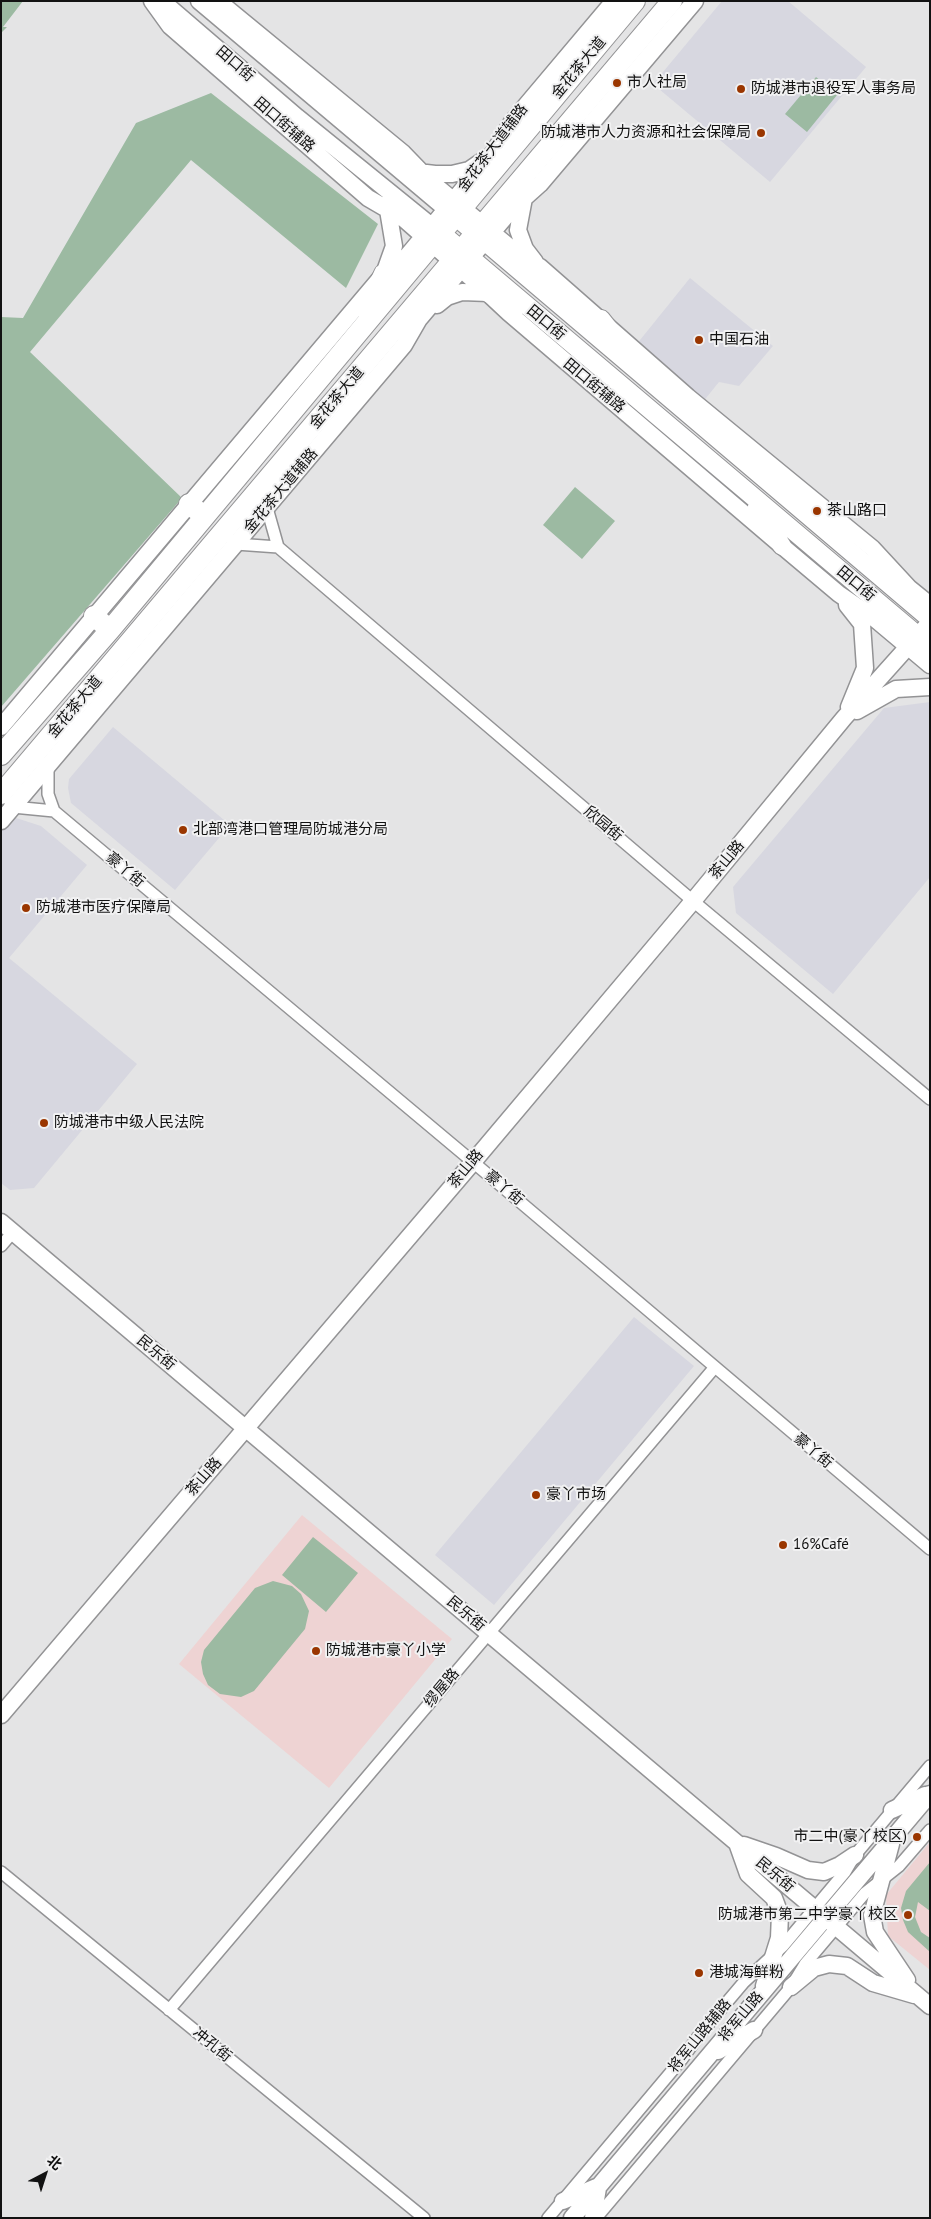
<!DOCTYPE html>
<html>
<head>
<meta charset="utf-8">
<style>
	body { margin:0 }
	#map { position:relative; width:931px; height:2219px; overflow:hidden; background:#e4e4e5; font-family:"PT Sans","Noto Sans SC",sans-serif }
	canvas { display:block }
	.frame { position:absolute; inset:0; border:2px solid #121212; pointer-events:none }
	.north { position:absolute; left:20px; top:2149px; width:50px; height:50px; -webkit-text-stroke:4px #f1f1f2; paint-order:stroke; rotate:40deg; font-size:14px; font-weight:700; line-height:20px; text-align:center; color:#121212 }
	.north::after { content:''; display:block; margin:auto; width:18px; height:22px; background:#121212; clip-path:polygon(50% 0,100% 100%,50% 72%,0 100%) }
</style>
</head>
<body>
<div id="map">
<canvas width="931" height="2219"></canvas>
<div class="frame"></div>
<div class="north">北</div>
</div>
<script>
const g = document.querySelector('canvas').getContext('2d');
g.lineJoin = 'round';
function paint(path, color) { g.fillStyle = color; g.fill(path, 'evenodd'); }
const poly = rows => new Path2D(rows.map(r => 'M' + r).join(''));
function trace(path, color, width, dash) { g.strokeStyle = color; g.lineWidth = width; g.lineCap = dash ? 'butt' : 'round'; g.setLineDash(dash || []); g.stroke(path); }
function label(font, color, halo, rows, align = 'center') {
  g.font = font + ' "PT Sans","Noto Sans SC",sans-serif'; g.lineWidth = 4; g.setLineDash([]); g.textBaseline = 'middle'; g.strokeStyle = halo; g.fillStyle = color; for (const [text, x, y, turn = 0] of rows) {
    g.save(); g.translate(x, y); g.rotate((+turn || 0) * Math.PI / 180); g.textAlign = isNaN(turn) ? turn : align; if (halo) g.strokeText(text, 0, 0); g.fillText(text, 0, 0); g.restore();
  }
}
paint(poly([
	[722,1,788,1,866,67,770,182,653,84],
	[690,278,773,346,739,386,719,382,702,403,636,345],
	[930,702,930,877,833,994,736,913,733,887,884,708],
	[113,727,230,825,175,890,71,803,68,788,69,779],
	[13,817,41,826,87,865,9,958,137,1064,34,1188,10,1190,1,1183,1,831],
	[634,1317,694,1366,494,1605,435,1555]
]), '#d7d7e0');
paint(poly([
	[302,1515,452,1639,329,1788,179,1664],
	[930,1842,930,1970,888,1936,886,1895]
]), '#eed3d3');
paint(poly([
	[1,1,23,1,3,27,7,27,1,33],
	[816,77,837,95,807,132,785,114],
	[211,93,378,224,346,288,191,160,30,352,182,498,1,707,1,317,23,318,136,123],
	[575,487,615,521,582,559,543,525],
	[313,1537,358,1573,326,1612,282,1575],
	[273,1581,292,1586,301,1594,309,1611,305,1629,254,1691,241,1697,220,1694,208,1685,203,1674,201,1662,204,1650,255,1588],
	[930,1862,930,1911,918,1902,915,1917,921,1932,930,1938,930,1952,908,1932,903,1920,901,1908,906,1891]
]), '#9cbaa2');
const street = poly([
	[232,540,236,544,278,547,267,508,262,504],
	[278,547,693,901,930,1099],
	[10,805,13,807,54,811,48,794,48,766,45,764],
	[54,811,473,1162,930,1549],
	[1,1246,13,1232],
	[1,1872,424,2218],
	[169,2010,715,1367],
	[548,2218,682,2059,700,2034,744,1982,783,1946,845,1872,855,1855,930,1766],
	[596,2218,791,1987,805,1964,865,1893,899,1866,930,1830]
]);
const secondary = poly([
	[152,1,170,26,368,198,404,219,478,284,509,313,782,546,839,594,874,618,930,665],
	[162,1,297,117,440,233],
	[199,1,440,204],
	[218,1,403,153,431,182,519,255,540,267,688,397,872,548,909,588,930,605],
	[418,172,435,174,452,174,469,170,482,161],
	[524,198,518,230,525,249,535,262],
	[384,274,394,246,388,210,385,205],
	[437,305,447,297,462,292,488,293],
	[847,605,862,624,865,668,849,707],
	[857,711,896,689,930,687],
	[1,727,384,274,408,255,494,152,512,122,614,1],
	[1,821,404,345,419,319,511,210,540,184,695,1],
	[1,1222,930,2006],
	[1,1715,473,1162,693,901,844,718,930,622],
	[892,1810,925,1795],
	[737,1843,748,1874,774,1898,780,1914,779,1938,764,1986],
	[891,1844,872,1915,875,1932,907,1980],
	[744,1845,776,1856,808,1870,824,1872,840,1865,855,1855],
	[791,1987,814,1968,829,1964,847,1966,873,1983,914,1995],
	[718,2051,754,2030],
	[563,2201,596,2187],
	[572,2218,930,1794],
	[593,2218,598,2188]
]);
const primary = poly([
	[455,216,930,619],
	[441,233,930,646],
	[488,293,518,306],
	[601,319,631,357],
	[757,507,782,546]
]);
const highway = poly([
	[367,311,384,274],
	[189,504,204,516],
	[94,616,110,630],
	[1,755,110,630,635,1],
	[1,794,672,1]
]);
trace(street, '#939395', 14);
trace(secondary, '#939395', 19);
trace(primary, '#939395', 20);
trace(highway, '#939395', 22);
trace(street, '#fff', 11);
trace(secondary, '#fff', 16);
trace(primary, '#fff', 18);
trace(highway, '#fff', 20);
for (const [x, y, r, color] of [
	[617,83,5,"#9a3600"],
	[741,89,5,"#9a3600"],
	[761,133,5,"#9a3600"],
	[699,340,5,"#9a3600"],
	[817,511,5,"#9a3600"],
	[183,830,5,"#9a3600"],
	[26,908,5,"#9a3600"],
	[44,1123,5,"#9a3600"],
	[536,1495,5,"#9a3600"],
	[783,1545,5,"#9a3600"],
	[316,1651,5,"#9a3600"],
	[917,1837,5,"#9a3600"],
	[908,1915,5,"#9a3600"],
	[699,1973,5,"#9a3600"]
]) { const dot = new Path2D(); dot.arc(x, y, r, 0, 2 * Math.PI); g.fillStyle = color; g.fill(dot); trace(dot, '#f1f1f2', 2); }
label('15px', '#121212', '#f1f1f2', [
	["田口街",235,64,41],
	["金花茶大道",579,68,-50],
	["田口街辅路",284,125,41],
	["金花茶大道辅路",493,148,-53],
	["田口街",546,323,40],
	["田口街辅路",594,386,40],
	["金花茶大道",337,398,-50],
	["金花茶大道辅路",281,491,-50],
	["田口街",856,584,40],
	["金花茶大道",75,707,-50],
	["欣园街",603,824,40],
	["茶山路",727,860,-50],
	["豪丫街",125,870,40],
	["茶山路",466,1169,-50],
	["豪丫街",504,1188,40],
	["民乐街",156,1353,40],
	["豪丫街",813,1451,40],
	["茶山路",204,1477,-49],
	["民乐街",466,1614,40],
	["缪屋路",442,1688,-50],
	["民乐街",775,1875,40],
	["将军山路",741,2017,-50],
	["将军山路辅路",700,2036,-51],
	["冲孔街",212,2045,39]
]);
label('15px', '#121212', '#f1f1f2', [
	["市人社局",627,83],
	["防城港市退役军人事务局",751,89],
	["防城港市人力资源和社会保障局",751,133,"right"],
	["中国石油",709,340],
	["茶山路口",827,511],
	["北部湾港口管理局防城港分局",193,830],
	["防城港市医疗保障局",36,908],
	["防城港市中级人民法院",54,1123],
	["豪丫市场",546,1495],
	["16%Café",793,1545],
	["防城港市豪丫小学",326,1651],
	["市二中(豪丫校区)",907,1837,"right"],
	["防城港市第二中学豪丫校区",898,1915,"right"],
	["港城海鲜粉",709,1973]
], 'left');
</script>
</body>
</html>
